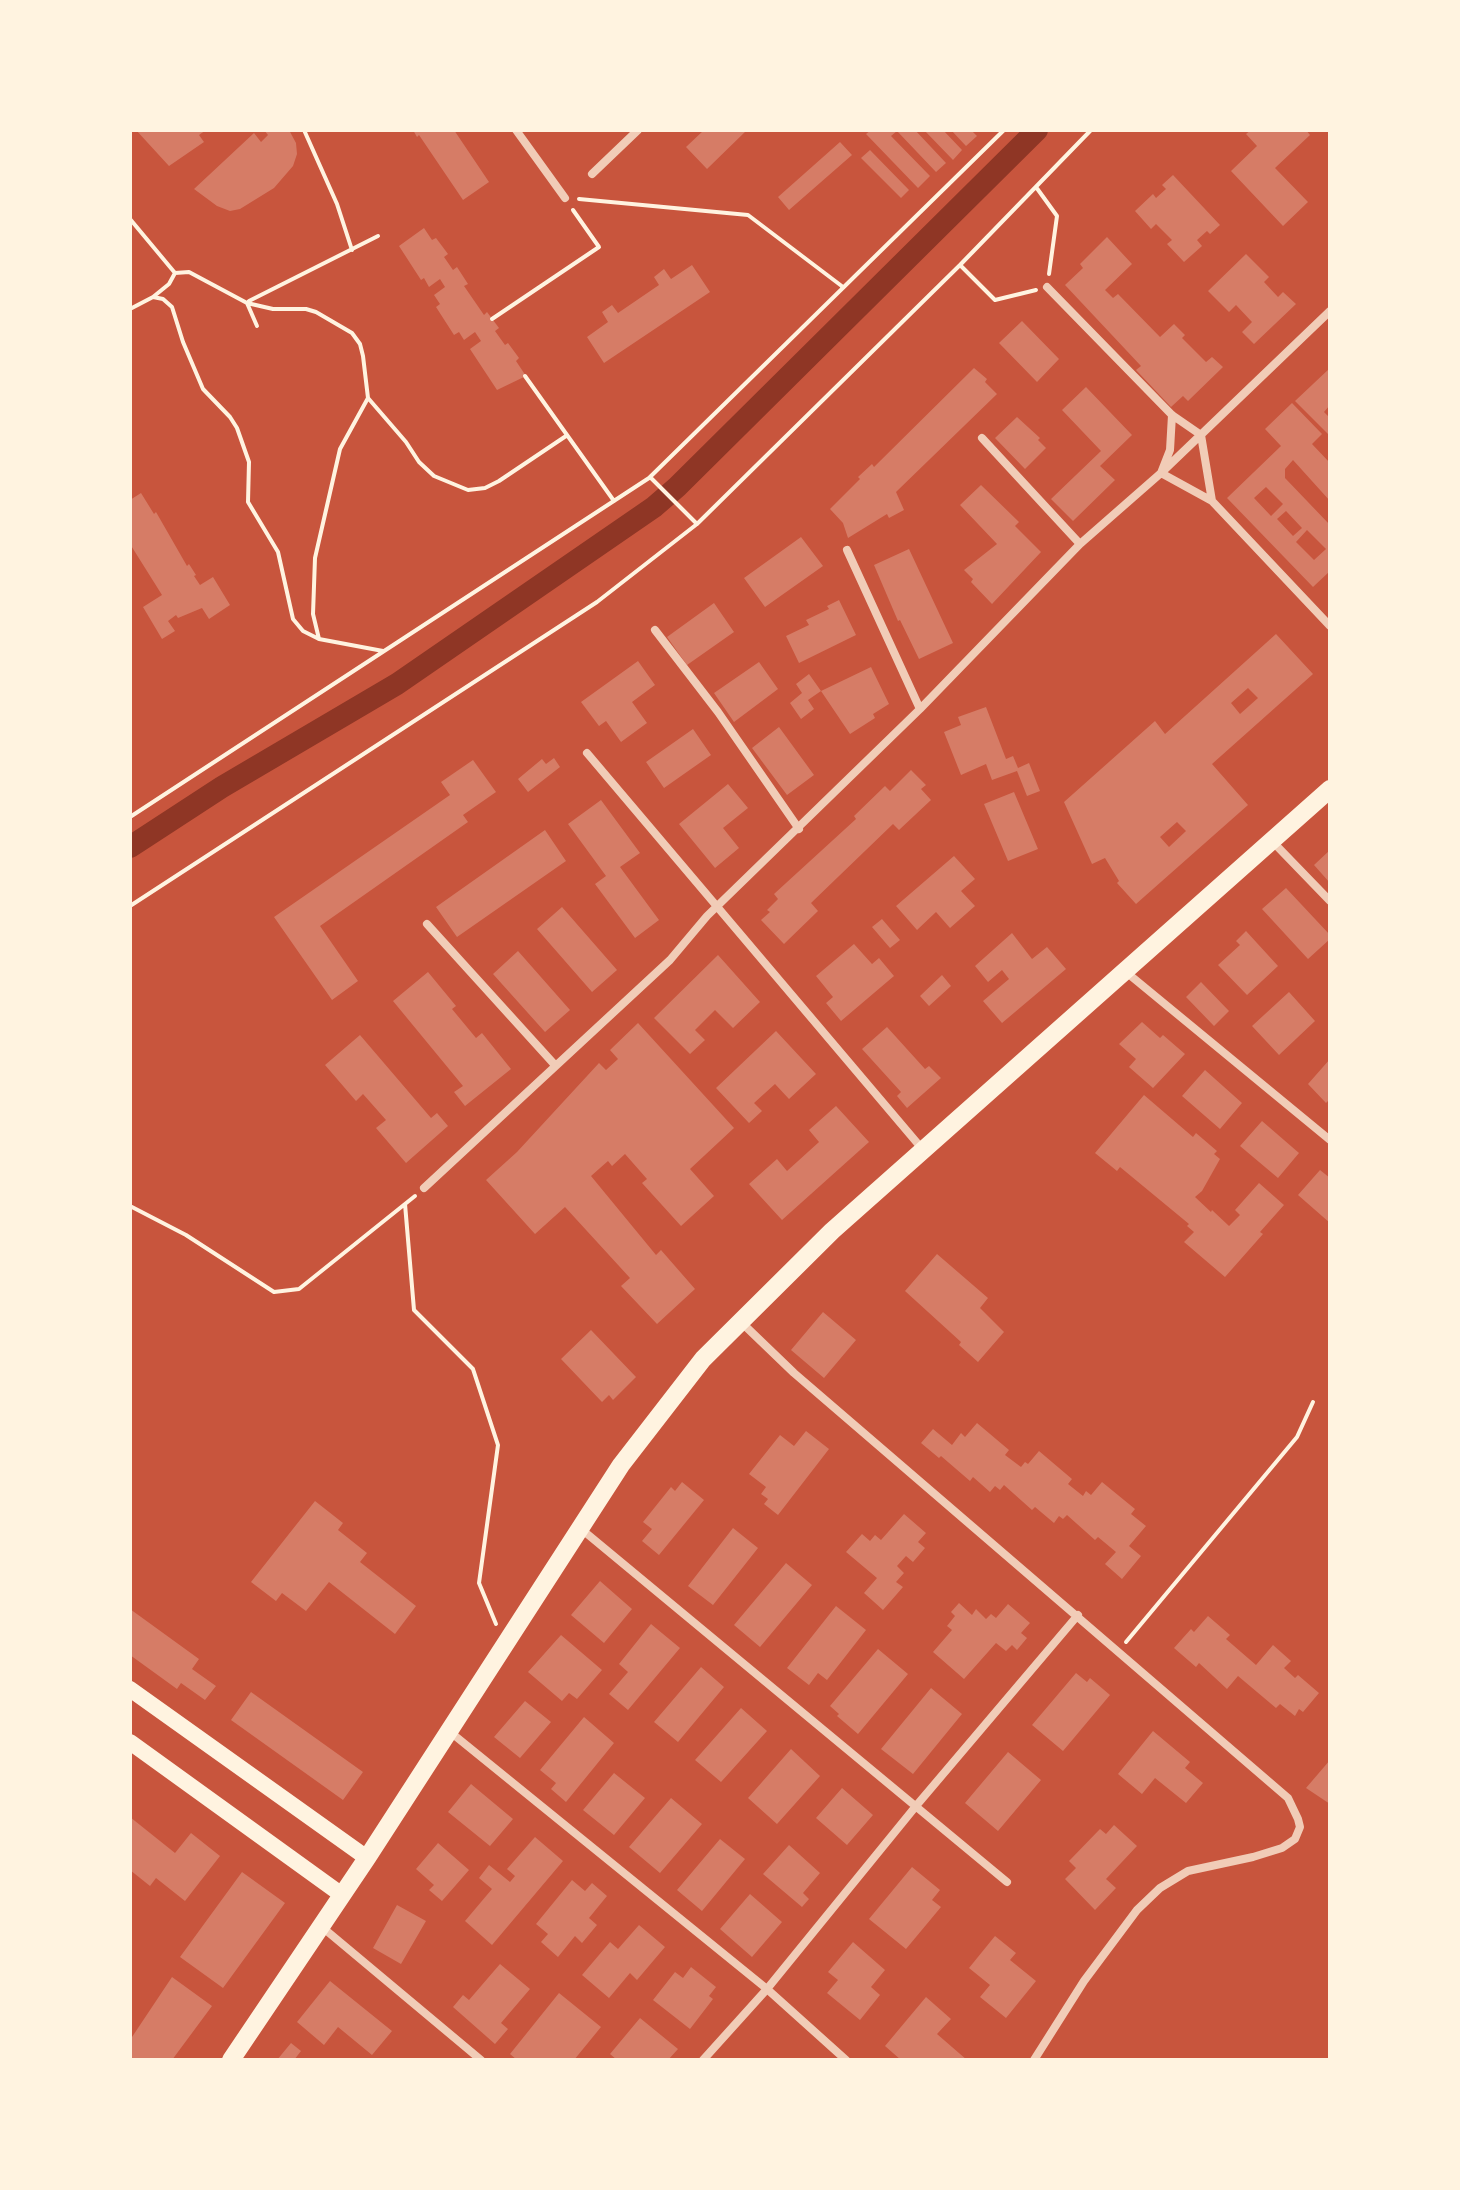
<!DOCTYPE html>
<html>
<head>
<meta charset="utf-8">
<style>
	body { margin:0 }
	#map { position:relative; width:1460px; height:2190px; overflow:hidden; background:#c8553d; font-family:Signika,sans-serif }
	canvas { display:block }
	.frame { position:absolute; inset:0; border:132px solid #fff3e0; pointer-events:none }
</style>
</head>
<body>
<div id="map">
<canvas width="1460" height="2190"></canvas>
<div class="frame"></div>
</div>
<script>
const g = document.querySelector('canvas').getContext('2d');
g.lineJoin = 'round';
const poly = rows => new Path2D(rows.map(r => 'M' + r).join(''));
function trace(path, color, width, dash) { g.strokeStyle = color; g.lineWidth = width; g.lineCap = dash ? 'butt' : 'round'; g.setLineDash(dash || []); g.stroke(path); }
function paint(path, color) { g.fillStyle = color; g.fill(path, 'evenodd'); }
trace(poly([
	[130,847,222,787,397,684,654,507,677,487,1037,130]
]), '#8f3625', 22);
paint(poly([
	[136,130,206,130,199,135,204,142,169,166],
	[264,130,289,130,296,143,297,154,293,166,274,188,240,209,230,211,217,206,194,189,254,133,261,142,268,135],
	[413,130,454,130,489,182,463,200,419,135,417,137],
	[704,130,747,130,707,169,686,147],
	[871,130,915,130,946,163,936,172,897,131,891,136,930,176,918,188,866,134],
	[924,130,943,130,962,150,953,160],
	[951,130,971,130,977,136,966,146],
	[1251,130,1306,130,1310,135,1275,168,1308,202,1283,226,1231,171,1257,146,1246,134],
	[840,142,852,155,789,210,778,197],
	[870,150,909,190,901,198,861,158],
	[1173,175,1220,225,1210,234,1207,231,1197,240,1202,246,1184,262,1167,244,1172,240,1156,224,1151,229,1135,211,1153,194,1156,198,1166,189,1162,185],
	[424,228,432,240,436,238,448,254,444,257,453,270,457,267,468,284,464,286,484,315,487,312,499,328,495,331,505,345,508,343,519,358,516,361,526,376,497,390,470,349,481,341,475,332,464,340,459,332,454,335,436,307,440,304,434,295,445,287,440,279,429,287,424,278,421,280,399,246],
	[1107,237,1132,264,1105,290,1113,298,1118,294,1160,337,1174,324,1185,335,1182,338,1206,362,1212,357,1223,367,1188,401,1183,396,1171,407,1136,370,1141,366,1065,285,1083,268,1080,264],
	[1246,254,1269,277,1264,282,1278,297,1283,292,1296,304,1254,344,1242,332,1252,322,1236,305,1229,312,1208,291],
	[692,265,710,292,604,363,587,337,608,322,602,312,612,305,618,313,659,285,654,277,664,269,671,279],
	[1022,321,1059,359,1037,382,999,343],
	[974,368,987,379,985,382,997,394,896,492,904,510,889,518,887,514,848,538,843,523,830,509,860,479,858,477,872,464,874,467],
	[1330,368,1330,405,1324,412,1330,418,1330,436,1295,401],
	[1086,387,1132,435,1100,466,1115,480,1073,521,1051,499,1101,451,1062,410],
	[1292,403,1322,434,1312,444,1330,463,1330,501,1293,460,1285,469,1285,478,1330,525,1330,571,1313,587,1227,498,1281,446,1265,429],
	[1266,487,1283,504,1271,516,1254,498],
	[1286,511,1302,528,1293,536,1277,519],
	[1307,530,1326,549,1314,560,1296,542],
	[1017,417,1040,438,1038,440,1046,448,1025,469,995,438],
	[981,485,1019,522,1015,526,1041,552,992,604,971,582,973,579,964,570,997,544,960,505],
	[141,493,154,514,156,512,187,566,189,564,196,575,194,576,200,585,213,577,230,605,209,619,202,608,178,618,176,615,168,621,175,631,162,639,143,607,162,595,130,544,130,500],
	[801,537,823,566,765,607,744,578],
	[909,549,953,643,919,659,900,620,898,621,874,565],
	[839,600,856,635,799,663,786,636,809,625,806,620,829,609,827,606],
	[714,603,734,632,687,665,667,637],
	[1276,634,1313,674,1212,764,1248,805,1136,904,1117,883,1119,881,1105,858,1092,864,1064,802,1155,721,1165,734],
	[1248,688,1258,698,1240,714,1231,703],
	[1177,822,1186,831,1169,847,1160,837],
	[638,661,655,685,632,702,647,723,621,742,606,721,599,726,581,702],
	[759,662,778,689,734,722,714,693],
	[871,667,889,704,873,714,875,718,850,734,821,691,808,700,814,709,801,719,790,703,802,693,796,684,809,674,821,691],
	[986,707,1006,759,1013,756,1018,768,1029,763,1040,791,1027,796,1017,771,992,780,986,764,961,775,944,732,961,725,958,717],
	[779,727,814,775,787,795,752,748],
	[693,729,711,755,664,788,646,762],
	[554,758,560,767,528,792,518,779,542,759,546,764],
	[473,760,496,792,463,815,468,822,320,926,358,981,332,1000,274,917,450,795,441,782],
	[911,770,926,785,921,789,931,800,899,830,893,824,811,903,818,911,784,944,761,920,770,912,767,910,778,899,774,894,856,819,854,816,885,786,890,791],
	[728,784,748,808,723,828,739,848,715,868,679,824],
	[1014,792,1038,849,1008,861,984,804],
	[601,800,640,853,620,867,659,920,635,938,595,884,606,876,568,824],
	[545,830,566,861,457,937,436,907],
	[1330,850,1330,883,1314,865],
	[954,856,975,879,961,891,975,906,950,928,936,912,917,930,896,906],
	[1286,888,1330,935,1330,939,1308,959,1262,909],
	[562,907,617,970,592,992,537,929],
	[882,919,900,940,890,948,872,927],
	[1246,931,1278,966,1247,995,1218,965,1240,945,1236,941],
	[1012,933,1032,959,1047,947,1066,969,1002,1023,983,1001,1009,979,1002,970,988,982,975,966],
	[854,944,872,964,879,958,894,976,841,1021,826,1003,833,997,816,976],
	[518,951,570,1010,545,1032,493,974],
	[718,955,760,1002,733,1028,715,1010,695,1030,705,1040,690,1054,654,1018],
	[428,972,456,1006,452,1009,476,1038,482,1033,511,1069,465,1106,454,1092,463,1086,393,1001],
	[942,975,951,986,929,1006,920,996],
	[1201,982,1229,1011,1214,1026,1186,997],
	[1289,992,1315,1021,1279,1055,1252,1026],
	[1142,1022,1160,1038,1163,1035,1185,1054,1153,1088,1129,1067,1136,1059,1119,1044],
	[638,1023,734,1128,690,1169,714,1196,681,1226,642,1183,647,1179,625,1154,612,1166,608,1161,591,1176,656,1255,661,1250,695,1289,657,1324,621,1286,630,1278,565,1207,535,1234,486,1180,517,1152,599,1063,606,1070,618,1059,610,1050],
	[887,1027,925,1069,929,1066,941,1078,907,1108,897,1096,901,1092,862,1049],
	[776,1031,816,1074,789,1099,775,1084,754,1103,762,1111,749,1123,716,1088],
	[360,1035,431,1118,437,1113,448,1126,406,1163,376,1128,386,1120,363,1094,356,1101,325,1065],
	[1330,1059,1330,1099,1326,1103,1308,1084],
	[1205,1070,1242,1103,1220,1129,1182,1096],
	[1144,1095,1193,1137,1196,1133,1217,1151,1214,1154,1220,1159,1202,1191,1195,1197,1211,1212,1212,1210,1229,1226,1240,1215,1235,1210,1259,1183,1284,1205,1260,1232,1263,1234,1225,1277,1184,1242,1194,1232,1187,1226,1189,1224,1120,1167,1117,1171,1095,1153],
	[836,1106,869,1142,782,1220,749,1184,777,1159,787,1171,819,1142,809,1130],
	[1262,1121,1299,1153,1278,1178,1240,1146],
	[1320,1170,1330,1178,1330,1223,1298,1195],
	[937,1254,988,1298,980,1308,1004,1332,978,1362,959,1345,961,1342,905,1291],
	[823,1312,856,1340,824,1378,791,1350],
	[591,1330,636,1377,613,1400,609,1395,602,1402,561,1359],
	[977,1423,1009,1450,1005,1455,1021,1467,1025,1462,1028,1464,1039,1451,1072,1479,1068,1484,1083,1496,1086,1491,1091,1495,1102,1482,1135,1509,1131,1514,1146,1526,1129,1546,1141,1556,1122,1579,1105,1564,1116,1552,1098,1537,1095,1540,1067,1515,1063,1519,1059,1516,1054,1523,1035,1507,1032,1510,1004,1485,1000,1490,995,1486,990,1492,973,1477,970,1481,941,1456,939,1458,921,1443,933,1429,952,1445,961,1433,965,1437],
	[806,1431,829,1449,778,1515,764,1504,768,1499,761,1494,766,1487,749,1474,780,1435,794,1446],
	[682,1482,704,1500,659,1555,642,1541,652,1529,643,1522,671,1487,675,1491],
	[315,1501,343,1523,338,1530,367,1553,360,1562,416,1606,395,1634,329,1582,306,1611,282,1593,276,1601,251,1582],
	[904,1514,926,1533,918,1542,925,1548,913,1562,906,1556,897,1566,904,1573,896,1582,903,1587,883,1610,864,1593,877,1578,846,1552,862,1534,870,1541,875,1535,881,1540],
	[733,1528,758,1548,713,1605,688,1586],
	[786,1563,812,1585,760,1647,734,1625],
	[600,1581,632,1609,604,1643,571,1615],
	[959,1603,972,1615,976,1609,986,1619,991,1614,996,1618,1008,1604,1030,1623,1021,1633,1027,1638,1017,1650,1012,1645,1006,1651,996,1643,964,1679,933,1652,952,1630,947,1626,955,1616,951,1612],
	[836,1606,866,1630,827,1680,818,1673,809,1685,787,1668],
	[130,1609,199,1659,192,1669,216,1686,205,1700,181,1683,177,1689,130,1655],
	[1208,1616,1230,1635,1226,1639,1256,1665,1273,1645,1291,1661,1284,1668,1295,1678,1298,1675,1319,1693,1303,1712,1299,1709,1295,1716,1280,1704,1276,1708,1238,1676,1227,1689,1199,1663,1196,1667,1174,1648,1191,1629,1194,1632],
	[651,1624,680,1648,628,1710,609,1694,628,1672,619,1664],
	[561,1635,602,1670,577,1699,569,1693,562,1701,528,1672],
	[878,1649,908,1674,858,1734,837,1716,839,1714,830,1706],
	[701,1667,724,1687,678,1742,654,1722],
	[1076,1673,1087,1682,1090,1678,1110,1695,1063,1751,1032,1725],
	[931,1688,962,1714,913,1774,881,1749],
	[251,1692,363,1772,343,1800,231,1720],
	[525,1701,551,1722,520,1758,494,1737],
	[741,1708,767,1731,721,1782,695,1760],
	[584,1717,614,1743,566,1802,551,1789,556,1783,540,1770],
	[1153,1731,1190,1762,1185,1768,1203,1783,1186,1803,1155,1778,1142,1794,1118,1774],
	[791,1749,820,1776,777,1824,748,1798],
	[1008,1752,1041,1780,998,1831,965,1803],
	[1330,1760,1330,1804,1306,1788],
	[614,1773,645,1798,614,1835,583,1810],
	[471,1784,513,1819,490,1846,448,1812],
	[842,1788,873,1815,847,1845,816,1818],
	[671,1798,702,1824,660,1873,629,1847],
	[130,1817,175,1853,191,1833,220,1856,185,1901,156,1878,150,1886,130,1870],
	[1114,1825,1137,1846,1106,1879,1116,1888,1095,1910,1065,1879,1076,1868,1069,1861,1100,1829,1106,1834],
	[535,1837,563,1861,492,1945,465,1921,492,1889,479,1878,489,1865,510,1882,515,1876,507,1869],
	[720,1839,745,1859,702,1911,677,1890],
	[438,1843,469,1870,442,1901,429,1890,434,1885,416,1869],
	[789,1845,820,1873,803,1893,809,1899,802,1907,763,1874],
	[912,1867,940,1890,932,1900,941,1907,906,1949,869,1919],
	[242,1872,285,1903,223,1988,180,1957],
	[572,1880,585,1891,592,1883,607,1896,589,1918,597,1925,582,1943,575,1936,558,1957,541,1942,548,1934,536,1924],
	[750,1894,782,1922,752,1957,720,1929],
	[397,1905,426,1921,401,1964,373,1948],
	[639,1925,665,1947,637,1980,630,1973,609,1998,582,1975,610,1942,618,1949],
	[995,1936,1016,1953,1010,1960,1036,1981,1006,2018,980,1997,990,1985,969,1968],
	[853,1942,885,1970,871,1987,880,1995,860,2020,827,1993,838,1980,828,1972],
	[500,1964,530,1989,501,2023,508,2029,495,2044,453,2007,463,1995,469,2000],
	[691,1967,716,1987,709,1996,713,1999,690,2029,653,2000,675,1972,683,1978],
	[172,1977,212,2006,172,2060,130,2060,130,2040],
	[330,1981,392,2031,372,2055,338,2027,324,2045,297,2022],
	[559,1993,601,2027,574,2060,517,2060,510,2054],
	[926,1997,951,2019,937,2034,967,2060,901,2060,885,2046],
	[640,2018,678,2049,668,2060,617,2060,610,2054],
	[291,2043,301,2051,294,2060,277,2060]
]), '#d67c66');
trace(poly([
	[304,130,337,204,352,250],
	[1036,187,1057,216,1049,274],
	[579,199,748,215,843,287,842,288],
	[130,219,175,273,169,284,153,297,163,299,172,307,183,342,203,389,230,417,237,428,249,462,248,502,278,552,293,619,303,631,319,639,383,651],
	[960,265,995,300,1036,290],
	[175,273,189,272,247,303,257,326],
	[249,301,378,236],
	[247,303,273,309,306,309,316,312,352,333,360,344,363,356,368,398,340,449,315,558,313,614,319,639],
	[130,309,153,297],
	[492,319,599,247,573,210],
	[525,376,614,501],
	[368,398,406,442,419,462,434,476,468,490,485,488,499,481,566,436],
	[650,477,697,524],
	[130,817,649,478,1004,130],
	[130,906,597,602,697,524,960,265,1091,130],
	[405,1204,414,1310,473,1369,498,1445,479,1583,496,1624],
	[130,1206,186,1235,274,1292,299,1289,415,1196],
	[1126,1642,1297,1437,1313,1402]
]), '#fff3e0', 4);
trace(poly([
	[516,130,565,198],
	[592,174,638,130],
	[1047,287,1172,415,1201,435,1212,501,1330,626],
	[1172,415,1170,450,1161,473,1212,501],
	[982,438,1080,544],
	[847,550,920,709],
	[655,630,718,712,799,829],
	[587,753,924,1151],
	[1272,841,1330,901],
	[427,924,554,1064],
	[1126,972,1330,1140],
	[424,1188,670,960,707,916,920,709,1080,544,1161,473,1330,311],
	[741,1322,794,1373,1288,1798,1298,1819,1300,1827,1295,1839,1282,1848,1253,1857,1188,1871,1160,1888,1137,1910,1084,1981,1034,2060],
	[580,1528,1007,1882],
	[449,1731,767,1989,846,2060],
	[322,1927,481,2060],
	[703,2060,767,1989,916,1806,1078,1615]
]), '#f1ccb7', 8);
trace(poly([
	[130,1689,367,1858],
	[130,1742,342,1895]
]), '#fff3e0', 16);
trace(poly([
	[231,2060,367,1858,621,1465,703,1359,832,1231,1330,789]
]), '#fff3e0', 18);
</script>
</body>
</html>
